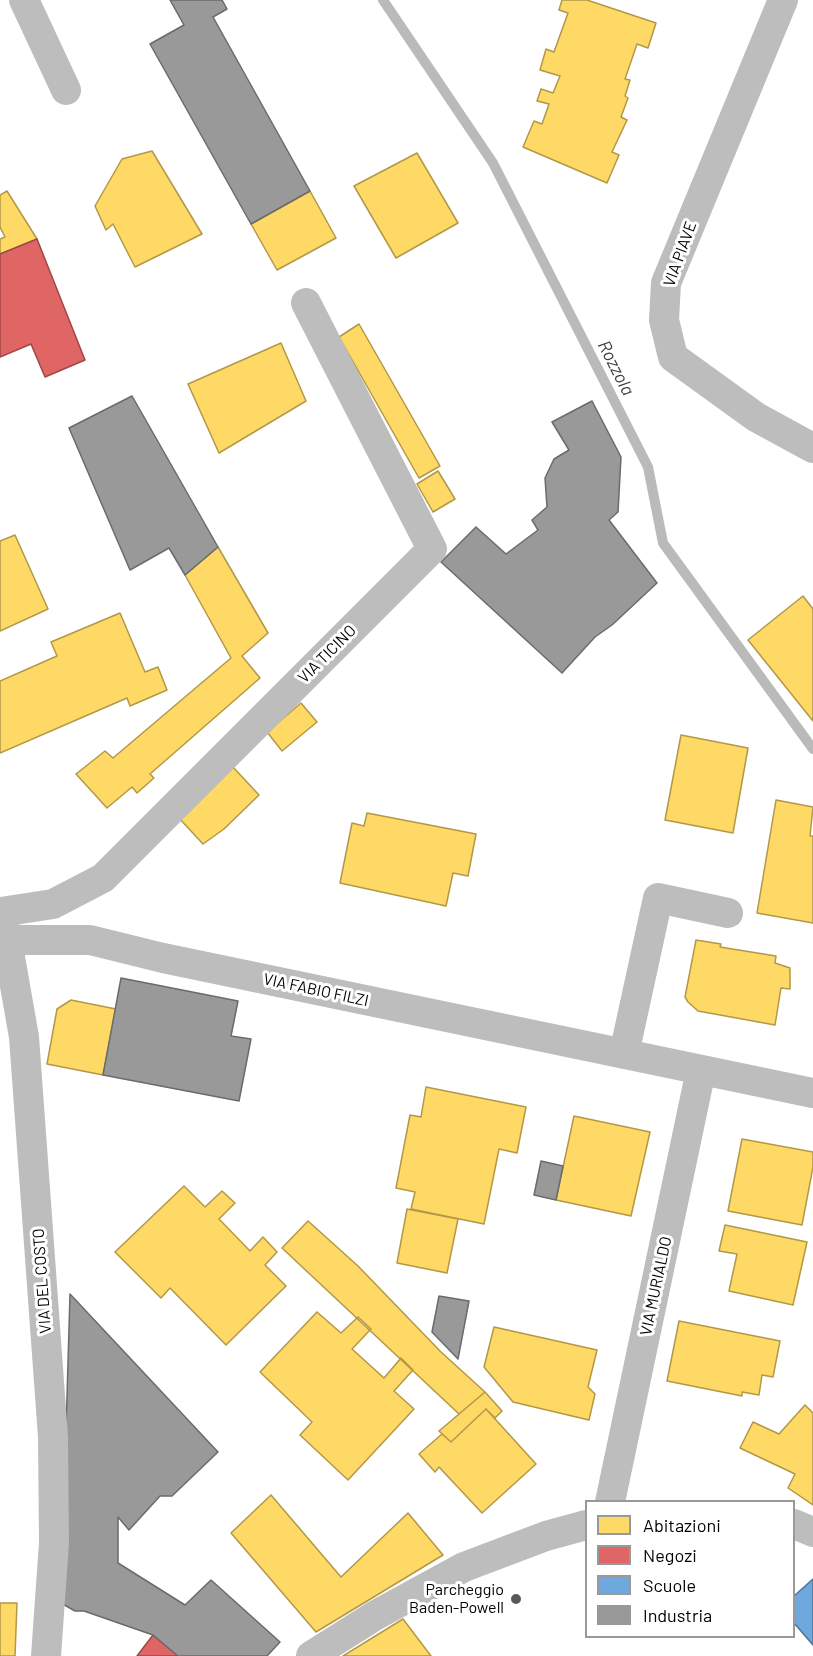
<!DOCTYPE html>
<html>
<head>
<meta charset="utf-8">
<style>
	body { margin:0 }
	#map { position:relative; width:813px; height:1656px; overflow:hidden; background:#fff; font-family:Barlow,sans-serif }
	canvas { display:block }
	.legend { position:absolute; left:585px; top:1500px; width:210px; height:138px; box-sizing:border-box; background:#fff; border:2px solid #999; margin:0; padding:8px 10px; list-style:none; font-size:18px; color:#000 }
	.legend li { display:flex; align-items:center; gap:12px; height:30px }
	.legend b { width:30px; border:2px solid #999 }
</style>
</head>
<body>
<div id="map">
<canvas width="813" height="1656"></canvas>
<ul class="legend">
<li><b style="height:16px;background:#ffd966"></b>Abitazioni</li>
<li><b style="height:16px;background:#e06666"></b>Negozi</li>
<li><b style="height:16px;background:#6fa8dc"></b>Scuole</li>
<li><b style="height:16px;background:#999"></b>Industria</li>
</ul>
</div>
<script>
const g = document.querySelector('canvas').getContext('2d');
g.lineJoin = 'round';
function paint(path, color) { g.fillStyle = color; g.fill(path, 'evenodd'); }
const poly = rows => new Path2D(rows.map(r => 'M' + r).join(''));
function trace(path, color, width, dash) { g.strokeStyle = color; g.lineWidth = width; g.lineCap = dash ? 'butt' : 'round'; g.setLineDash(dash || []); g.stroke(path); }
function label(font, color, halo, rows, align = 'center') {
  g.font = font + ' Barlow,sans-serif'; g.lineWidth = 6; g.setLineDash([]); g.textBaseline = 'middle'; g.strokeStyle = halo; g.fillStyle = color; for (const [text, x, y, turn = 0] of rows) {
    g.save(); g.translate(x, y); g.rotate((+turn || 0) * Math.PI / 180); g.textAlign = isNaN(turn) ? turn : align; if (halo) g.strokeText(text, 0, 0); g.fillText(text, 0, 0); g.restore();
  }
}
const homes = poly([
	[562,0,587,0,656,23,648,48,637,44,625,79,630,80,625,96,628,98,621,117,627,120,612,152,619,155,607,183,523,147,534,121,542,124,549,104,537,101,541,89,553,93,560,76,540,70,546,49,554,52,568,13,559,10,562,0],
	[152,151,202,234,135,267,113,224,106,230,95,206,122,159,152,151],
	[417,153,458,223,396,258,354,186,417,153],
	[7,191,37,239,0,254,0,239,5,237,0,227,0,195,7,191],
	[310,191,336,238,277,270,251,224,310,191],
	[359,324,440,466,419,478,339,337,359,324],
	[281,343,306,401,219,453,188,384,281,343],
	[438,471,455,499,433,512,417,484,438,471],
	[15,535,48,609,0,631,0,541,15,535],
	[218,547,268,633,242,656,260,678,150,774,154,778,137,793,132,787,107,808,76,774,105,751,113,758,231,658,185,575,218,547],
	[803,596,813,609,813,721,748,640,803,596],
	[120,613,145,672,158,667,167,690,130,706,127,698,0,753,0,681,57,656,51,642,120,613],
	[301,703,317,722,282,751,267,732,301,703],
	[681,735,748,748,733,833,665,820,681,735],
	[232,766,259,795,224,829,203,844,178,817,232,766],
	[776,800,813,807,810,836,813,836,813,923,757,913,776,800],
	[367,813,476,834,468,876,453,873,446,906,340,883,352,823,364,826,367,813],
	[696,940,721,944,720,947,776,956,775,963,790,968,790,989,781,988,775,1025,698,1011,688,1002,685,997,696,940],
	[71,1000,116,1009,103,1075,47,1064,57,1009,71,1000],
	[426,1087,526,1107,517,1153,499,1149,484,1224,411,1209,415,1192,396,1188,410,1115,421,1117,426,1087],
	[574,1116,650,1132,631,1216,556,1200,574,1116],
	[742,1139,813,1152,813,1167,802,1225,728,1211,742,1139],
	[184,1186,205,1207,222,1191,235,1203,219,1219,250,1251,263,1237,277,1252,265,1265,286,1286,226,1345,170,1288,161,1298,115,1252,184,1186],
	[407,1209,458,1219,447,1273,397,1263,407,1209],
	[308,1221,358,1266,441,1352,485,1392,459,1414,282,1248,308,1221],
	[725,1225,807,1242,793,1305,729,1291,737,1254,719,1251,725,1225],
	[317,1312,341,1333,358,1317,371,1329,352,1349,384,1378,401,1358,413,1370,394,1391,414,1409,348,1480,300,1435,312,1422,260,1372,317,1312],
	[679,1321,780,1341,773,1377,762,1375,759,1395,742,1392,742,1396,667,1381,679,1321],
	[494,1327,597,1350,588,1387,595,1394,589,1420,513,1402,484,1367,494,1327],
	[485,1392,502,1411,495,1418,486,1409,451,1442,439,1431,485,1392],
	[805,1405,813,1413,813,1505,788,1488,795,1474,740,1448,753,1422,779,1434,805,1405],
	[486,1409,536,1464,482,1513,439,1467,435,1472,419,1454,442,1434,451,1442,486,1409],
	[271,1495,341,1577,408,1513,443,1555,316,1632,231,1533,271,1495],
	[0,1603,17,1603,15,1656,0,1656,0,1603],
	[403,1619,431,1656,343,1656,403,1619]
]);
paint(homes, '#ffd966');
trace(homes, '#b29847', 1.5);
const shops = poly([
	[37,239,85,360,45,377,31,344,0,357,0,254,37,239],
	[153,1635,178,1656,137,1656,153,1635]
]);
paint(shops, '#e06666');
trace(shops, '#9d4747', 1.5);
const schools = poly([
	[813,1579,813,1645,794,1623,794,1596,813,1579]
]);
paint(schools, '#6fa8dc');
trace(schools, '#4e769a', 1.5);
const industry = poly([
	[170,0,222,0,227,9,213,17,310,191,251,224,150,44,184,25,170,0],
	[132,396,218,547,185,575,169,548,130,570,69,428,132,396],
	[592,401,621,457,618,512,609,520,657,583,612,625,595,637,562,673,441,562,476,527,506,554,538,530,532,520,547,507,545,478,554,459,569,450,552,422,592,401],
	[121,978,238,1001,231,1036,251,1039,239,1101,103,1075,121,978],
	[541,1161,563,1166,556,1200,534,1195,541,1161],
	[70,1294,218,1452,172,1496,160,1496,129,1530,118,1517,118,1563,185,1605,211,1580,280,1642,267,1656,178,1656,153,1635,84,1611,75,1611,61,1603,70,1294],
	[439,1296,469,1301,458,1359,432,1332,439,1296]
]);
paint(industry, '#999');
trace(industry, '#6b6b6b', 1.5);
trace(poly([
	[383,0,493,163,648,467,663,543,813,749]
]), '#bababa', 10);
trace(poly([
	[24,0,66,90],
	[783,0,666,283,664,320,673,357,756,417,813,448],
	[1,912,53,904,103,878,432,549,306,303],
	[4,923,24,1037,53,1437,54,1543,46,1656],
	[7,940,90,940,163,958,813,1093],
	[624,1054,658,898,728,913],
	[610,1502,701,1070],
	[794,1524,813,1532],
	[311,1656,376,1615,464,1567,546,1536,586,1525]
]), '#bdbdbd', 30);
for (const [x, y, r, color] of [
	[516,1599,6,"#595959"]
]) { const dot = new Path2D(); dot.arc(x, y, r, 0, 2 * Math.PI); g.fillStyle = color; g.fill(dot); trace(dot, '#fff', 2); }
label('16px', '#000', '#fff', [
	["VIA PIAVE",680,254,-70],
	["VIA TICINO",327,654,-45],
	["VIA FABIO FILZI",316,990,12],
	["VIA DEL COSTO",42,1281,-94],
	["VIA MURIALDO",656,1286,-78]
]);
label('16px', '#000', '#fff', [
	["Parcheggio",504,1590],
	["Baden-Powell",504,1608]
], 'right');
label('italic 18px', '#3d3d3d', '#fff', [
	["Rozzola",616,368,63]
]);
</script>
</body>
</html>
